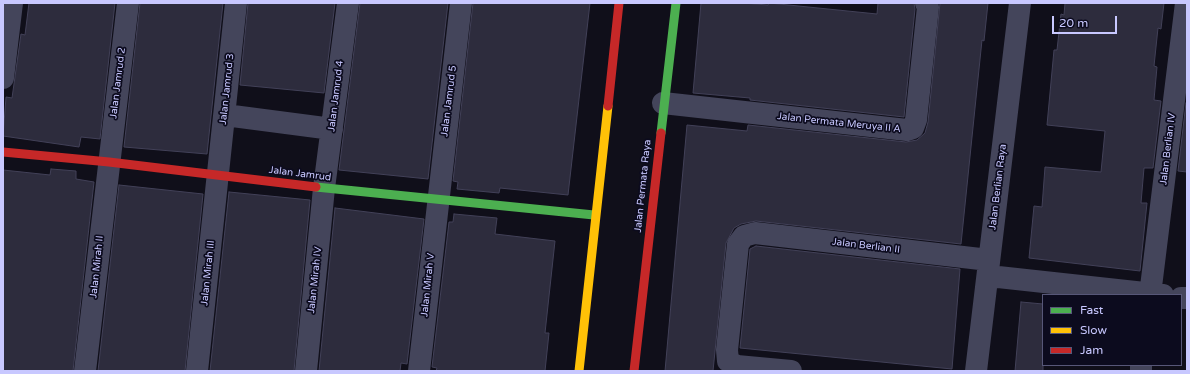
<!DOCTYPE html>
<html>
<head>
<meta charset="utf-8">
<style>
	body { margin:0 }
	#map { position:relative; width:1190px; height:374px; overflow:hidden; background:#100f1a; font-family:"Varela Round",sans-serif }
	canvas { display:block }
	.frame { position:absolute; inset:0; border:4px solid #c8c8ff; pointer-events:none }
	.legend { position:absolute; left:1042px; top:294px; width:140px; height:72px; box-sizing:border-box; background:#0c0b1e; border:1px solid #575778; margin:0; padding:5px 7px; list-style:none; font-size:12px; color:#c8c8ff }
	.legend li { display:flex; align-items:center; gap:8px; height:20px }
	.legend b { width:20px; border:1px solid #575778 }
	.scale { position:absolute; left:1052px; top:16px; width:65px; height:18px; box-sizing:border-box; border:2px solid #c8c8ff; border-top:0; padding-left:5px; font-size:12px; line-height:14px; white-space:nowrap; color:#c8c8ff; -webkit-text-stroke:3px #0c0b1e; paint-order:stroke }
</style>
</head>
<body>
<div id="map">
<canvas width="1190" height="374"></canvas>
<div class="frame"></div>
<ul class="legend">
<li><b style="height:5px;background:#4caf50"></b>Fast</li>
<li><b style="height:5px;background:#ffc107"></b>Slow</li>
<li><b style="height:5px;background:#c62828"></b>Jam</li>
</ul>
<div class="scale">20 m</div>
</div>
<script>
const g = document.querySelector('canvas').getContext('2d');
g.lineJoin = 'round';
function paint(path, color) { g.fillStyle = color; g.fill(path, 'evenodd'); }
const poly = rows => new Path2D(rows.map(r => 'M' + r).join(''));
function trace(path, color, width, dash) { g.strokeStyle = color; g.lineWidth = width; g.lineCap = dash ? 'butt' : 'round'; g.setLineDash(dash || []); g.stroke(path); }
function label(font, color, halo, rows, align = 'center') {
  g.font = font + ' "Varela Round",sans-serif'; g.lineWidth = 3.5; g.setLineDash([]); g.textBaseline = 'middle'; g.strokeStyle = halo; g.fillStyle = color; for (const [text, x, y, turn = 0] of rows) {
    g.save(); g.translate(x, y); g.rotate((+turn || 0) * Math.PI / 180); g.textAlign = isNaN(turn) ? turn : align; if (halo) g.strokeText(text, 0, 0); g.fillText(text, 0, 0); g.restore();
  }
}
const building = poly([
	[29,3,115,3,100,139,81,137,79,147,3,136,6,97,12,98,21,34,25,35,29,3],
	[140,3,223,3,207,154,124,147,140,3],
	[248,3,335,3,324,93,240,85,248,3],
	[360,3,448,3,428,179,339,170,360,3],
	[473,3,590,3,568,195,500,188,499,193,457,189,458,182,453,181,473,3],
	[701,3,742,3,768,5,769,3,877,14,878,3,914,3,915,9,904,117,750,100,750,98,693,93,701,3],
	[940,3,988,3,984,41,982,40,961,244,756,221,741,224,734,228,726,243,713,371,665,371,687,125,747,131,748,125,906,142,917,140,925,133,928,122,940,3],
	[1065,3,1164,3,1161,29,1158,28,1154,66,1157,67,1154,100,1161,101,1153,168,1144,168,1141,203,1147,203,1140,271,1029,258,1034,206,1042,207,1045,167,1101,172,1105,131,1047,125,1054,50,1057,50,1061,14,1064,15,1065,3],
	[1186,103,1187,103,1187,172,1178,171,1186,103],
	[51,169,76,171,76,179,94,182,73,371,3,371,3,170,50,175,51,169],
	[119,185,203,194,185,371,98,371,119,185],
	[229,192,310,200,294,371,210,371,229,192],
	[335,208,424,219,407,364,401,363,400,371,319,371,335,208],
	[454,214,497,218,495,234,555,241,545,333,549,333,545,371,436,371,437,368,432,367,449,222,453,222,454,214],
	[756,246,960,269,952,369,740,348,750,249,756,246],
	[1021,302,1043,304,1043,371,1015,371,1021,302]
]);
paint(building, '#2d2c3d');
trace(building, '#424158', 1);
trace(poly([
	[3,78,12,3],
	[663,103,907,130,913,128,916,120,928,7,926,3],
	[225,115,332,129],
	[989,276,1163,295],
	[1150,295,1186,3],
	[1181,298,1187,298],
	[85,371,128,3],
	[197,371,236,3],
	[306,371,324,188,348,3],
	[419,371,461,3],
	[791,371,737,366,728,361,727,350,738,244,744,236,755,233,989,260],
	[976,371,1020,3],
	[1141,371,1141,365]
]), '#44455b', 22);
trace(poly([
	[661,133,676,3],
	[316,187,594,215]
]), '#4caf50', 9);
trace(poly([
	[579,371,608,106]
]), '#ffc107', 9);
trace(poly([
	[608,106,619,3],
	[3,152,109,162,316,187],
	[634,371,661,133]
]), '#c62828', 9);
label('10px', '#c8c8ff', '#0c0b1e', [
	["Jalan Jamrud 2",118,83,-83],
	["Jalan Jamrud 3",227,89,-84],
	["Jalan Jamrud 4",336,96,-83],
	["Jalan Jamrud 5",449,101,-83],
	["Jalan Permata Meruya II A",839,123,6],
	["Jalan Berlian IV",1168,149,-83],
	["Jalan Jamrud",300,174,7],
	["Jalan Permata Raya",643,186,-84],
	["Jalan Berlian Raya",998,187,-83],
	["Jalan Berlian II",866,246,7],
	["Jalan Mirah II",97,267,-84],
	["Jalan Mirah III",208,273,-84],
	["Jalan Mirah IV",315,280,-84],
	["Jalan Mirah V",428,285,-84]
]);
</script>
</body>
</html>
